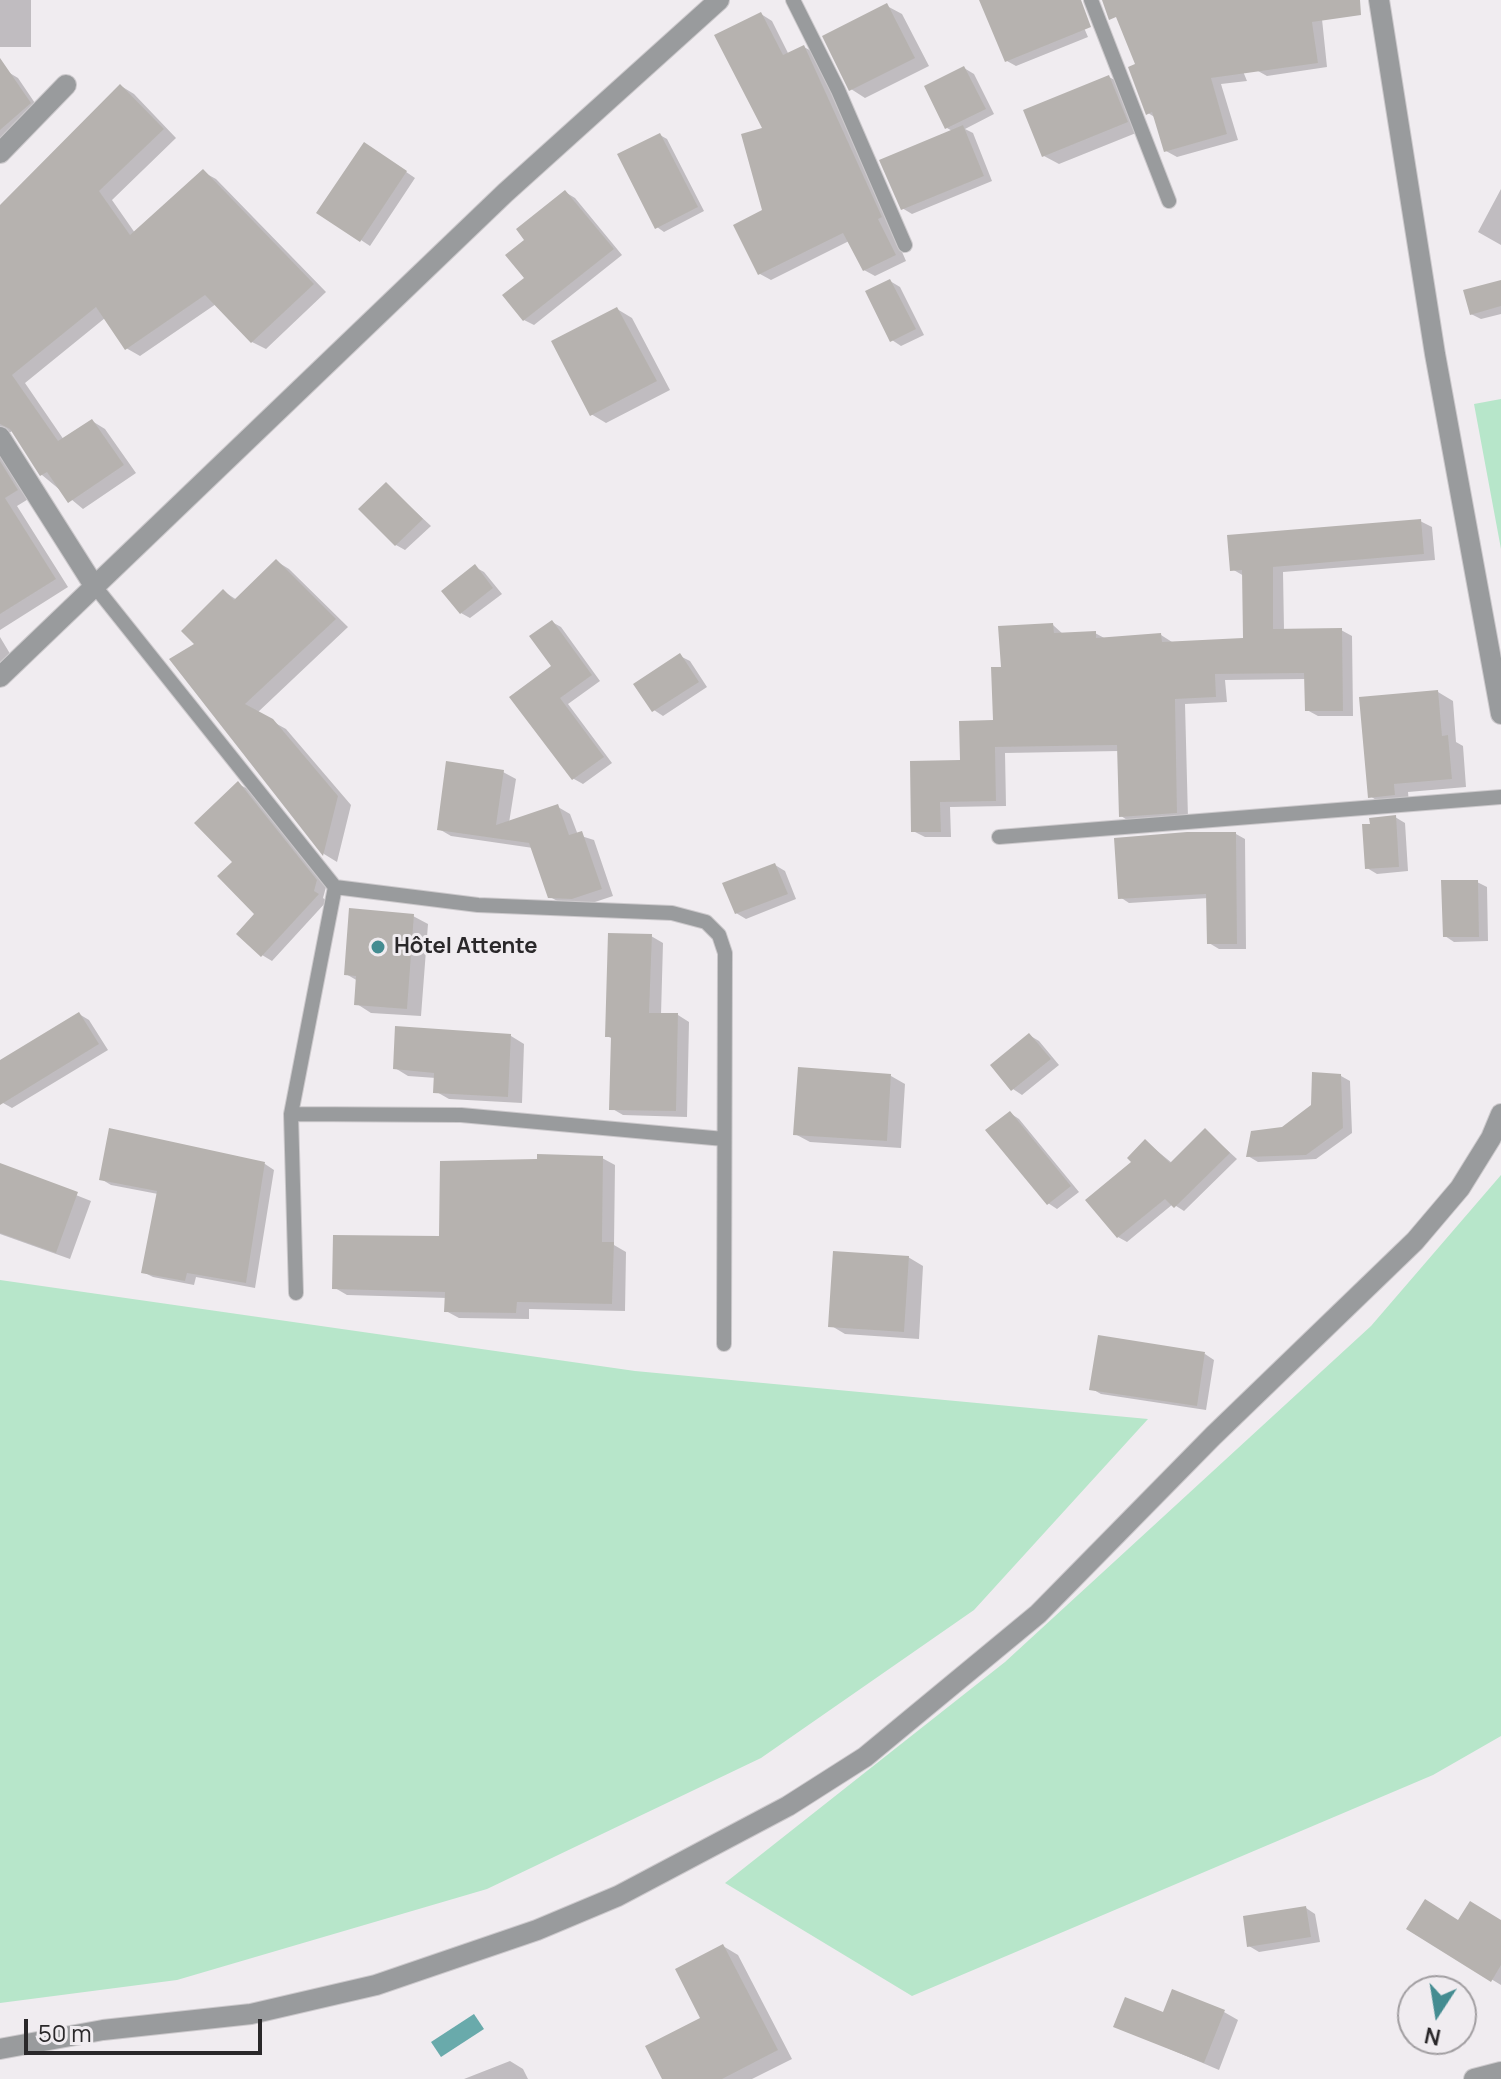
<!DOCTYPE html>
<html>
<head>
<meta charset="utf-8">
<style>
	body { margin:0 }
	#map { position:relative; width:1501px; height:2079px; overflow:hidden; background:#f0ecf0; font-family:Manrope,sans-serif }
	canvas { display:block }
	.north { position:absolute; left:1397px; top:1975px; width:80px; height:80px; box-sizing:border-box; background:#f0ecf0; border:2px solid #a19ea1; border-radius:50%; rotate:192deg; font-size:22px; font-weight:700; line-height:32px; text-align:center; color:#2a282a }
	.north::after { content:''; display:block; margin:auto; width:28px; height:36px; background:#448c91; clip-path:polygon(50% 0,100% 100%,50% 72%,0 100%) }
	.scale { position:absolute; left:24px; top:2019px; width:238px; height:36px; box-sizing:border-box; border:4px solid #2a282a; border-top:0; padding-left:10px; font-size:24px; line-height:28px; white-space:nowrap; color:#2a282a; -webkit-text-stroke:6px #f0ecf0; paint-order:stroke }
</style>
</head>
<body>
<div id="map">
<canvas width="1501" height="2079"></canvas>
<div class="north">N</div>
<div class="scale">50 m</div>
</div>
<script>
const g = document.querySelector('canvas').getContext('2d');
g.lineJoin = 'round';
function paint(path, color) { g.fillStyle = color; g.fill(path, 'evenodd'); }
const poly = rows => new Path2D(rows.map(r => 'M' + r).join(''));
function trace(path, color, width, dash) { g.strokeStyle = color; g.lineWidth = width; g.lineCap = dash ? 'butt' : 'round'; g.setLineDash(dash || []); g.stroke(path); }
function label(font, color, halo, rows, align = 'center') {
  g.font = font + ' Manrope,sans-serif'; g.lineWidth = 6; g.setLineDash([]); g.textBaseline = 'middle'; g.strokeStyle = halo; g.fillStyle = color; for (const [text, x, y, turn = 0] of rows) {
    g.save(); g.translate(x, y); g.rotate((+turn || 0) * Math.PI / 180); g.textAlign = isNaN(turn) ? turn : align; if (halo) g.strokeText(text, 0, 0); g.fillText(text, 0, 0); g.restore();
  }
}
paint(poly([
	[1501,399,1501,549,1474,404],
	[1501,1175,1501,1736,1433,1775,912,1996,725,1883,1005,1662,1371,1326],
	[0,1280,635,1371,1148,1419,974,1610,761,1758,487,1889,177,1980,0,2003]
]), '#b7e6ca');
paint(poly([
	[474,2014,484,2029,441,2057,431,2042]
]), '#69aaab');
paint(poly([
	[0,0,31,0,31,47,0,47],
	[981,0,1072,0,1088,37,1016,66,1007,61],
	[1111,0,1214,0,1247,81,1221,84,1238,140,1177,157,1166,151,1156,118,1148,113,1138,65],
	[1246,0,1320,0,1327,67,1267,76,1258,71],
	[887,6,902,14,929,66,865,98,851,89],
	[761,14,772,21,789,55,804,47,815,53,906,261,875,276,864,270,849,241,771,280,760,274,765,129],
	[964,68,974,74,994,114,965,129,973,133,992,181,912,214,902,208,954,132,947,128],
	[8,72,18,78,39,109,0,142,0,78],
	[1109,77,1124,85,1141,131,1059,164,1044,156],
	[121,86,134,94,176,138,112,200,135,233,203,172,216,179,326,292,266,349,252,342,216,304,140,356,126,348,105,318,25,383,64,440,92,421,105,429,136,473,83,509,42,475,12,431,2,438,30,498,17,506,68,587,0,630,0,207],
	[660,135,667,139,704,211,664,232,657,227],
	[374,150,415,178,370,246,361,240],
	[1501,189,1501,245,1478,232],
	[565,192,575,198,622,255,534,325,524,320,527,240],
	[890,281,900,287,924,335,901,346,892,340],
	[1501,282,1501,314,1481,319,1471,314],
	[617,309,632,318,670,390,606,423,591,414],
	[387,485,431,526,405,550,396,545],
	[1420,521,1432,527,1435,560,1283,572,1284,630,1341,630,1352,636,1353,716,1318,716,1307,710,1306,679,1225,680,1227,702,1185,704,1188,818,1132,823,1121,816,1119,751,1005,753,1006,806,950,807,951,837,925,837,913,831,995,722,1003,668,1053,625,1064,635,1095,633,1106,639,1161,635,1172,642,1245,640,1244,576,1232,569],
	[276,561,289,569,348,627,257,713,286,729,351,805,337,862,324,854,172,659,197,644,223,591,237,600],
	[475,567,484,572,502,594,470,618,461,613],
	[552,622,561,627,600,681,568,704,612,763,583,784,574,779,512,697,554,667],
	[0,637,12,657,0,664],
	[680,656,690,661,707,687,663,716,654,710],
	[1438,692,1453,701,1456,742,1463,746,1466,787,1408,792,1409,803,1384,805,1370,796],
	[503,772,516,779,509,823,558,807,570,814,578,835,594,840,613,896,586,905,563,904,550,897,533,848,451,836,439,829],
	[238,784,248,789,326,887,323,898,327,901,272,961,262,955,257,914,234,862],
	[1395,817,1405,823,1408,871,1377,874,1367,868],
	[1236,834,1245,839,1246,949,1219,949,1209,943,1209,898,1129,903,1120,897],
	[775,865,785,871,796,899,746,919,736,913],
	[1477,882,1487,887,1488,941,1454,942,1445,936],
	[413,916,428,924,421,1016,371,1013,357,1004,358,981,346,974],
	[651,936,663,943,661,1015,678,1015,689,1022,687,1117,623,1115,611,1108,613,1039,607,1036],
	[79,1014,89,1020,108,1050,12,1108,3,1103,0,1063],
	[1029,1035,1039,1041,1059,1065,1022,1095,1013,1089],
	[511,1036,524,1044,522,1103,449,1099,435,1091,436,1078,408,1076,395,1068],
	[891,1076,905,1084,901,1148,810,1142,795,1134],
	[1341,1076,1350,1081,1352,1133,1316,1159,1258,1162,1248,1156,1313,1106],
	[1010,1113,1019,1119,1079,1192,1057,1209,1048,1203],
	[111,1130,265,1164,274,1170,255,1288,196,1277,194,1285,153,1277,143,1272,158,1194,111,1185,101,1179],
	[1205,1130,1237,1159,1184,1211,1173,1204,1127,1242,1118,1237,1088,1201,1134,1162,1146,1142,1172,1163],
	[602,1158,615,1165,614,1245,626,1252,625,1311,529,1309,529,1319,459,1318,446,1311,447,1298,347,1295,335,1288],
	[0,1165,91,1201,70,1259,0,1234],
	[908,1257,923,1266,919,1339,845,1334,830,1325],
	[1205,1354,1214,1360,1206,1410,1101,1394,1092,1389],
	[1306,1908,1315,1914,1320,1942,1259,1952,1249,1946],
	[1459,1922,1501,1922,1501,1985,1408,1929],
	[723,1946,738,1955,792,2059,752,2079,664,2079,703,2019],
	[1224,2012,1238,2020,1219,2070,1116,2026],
	[510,2061,523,2069,528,2079,464,2079]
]), '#0003');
paint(poly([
	[979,0,1081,0,1091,27,1005,62],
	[1102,0,1360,0,1361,15,1312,22,1318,63,1211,78,1227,134,1164,152,1152,112,1146,115,1128,67,1135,64,1116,17,1109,20],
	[887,3,915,58,849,91,822,36],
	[761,12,783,55,804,45,882,217,878,219,896,255,863,271,843,233,758,275,733,225,762,210,741,134,762,128,714,35],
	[0,58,31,103,0,130],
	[964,66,986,109,945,129,924,86],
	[1109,75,1128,122,1042,157,1023,110],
	[120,84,164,129,99,191,130,235,203,169,314,284,251,343,205,295,125,350,96,307,12,375,58,441,92,419,124,465,68,503,47,472,40,476,10,429,0,424,0,205],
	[963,125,984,176,901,210,879,160],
	[660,133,698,207,655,229,617,154],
	[364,142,407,171,360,242,316,213],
	[565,190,614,249,523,321,502,295,524,278,505,255,524,240,516,229],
	[890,279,916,329,890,342,865,291],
	[1501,280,1501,306,1470,315,1463,290],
	[617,307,657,381,590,416,551,341],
	[0,461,18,490,5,498,56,579,0,614],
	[386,482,423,519,395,546,358,509],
	[1421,519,1424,554,1273,567,1273,629,1342,628,1343,711,1305,711,1304,673,1215,674,1216,697,1175,699,1177,813,1119,817,1117,745,995,747,996,801,940,802,941,832,911,832,910,761,960,760,959,721,993,720,991,667,1001,667,998,626,1053,623,1054,633,1096,631,1096,638,1161,633,1162,642,1243,638,1242,570,1230,571,1227,535],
	[276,559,336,619,245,704,273,719,338,796,323,856,169,659,194,644,181,631,223,589,234,600],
	[475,564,493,588,460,614,441,591],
	[552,620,592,675,560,698,604,757,572,780,509,697,551,666,529,636],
	[680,653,699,682,652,712,633,684],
	[1438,690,1442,736,1448,735,1452,779,1394,784,1395,795,1368,798,1359,697],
	[446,761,504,770,496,825,558,804,569,835,582,831,602,889,572,899,548,898,529,843,437,830],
	[238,781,317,880,314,891,319,894,261,957,236,934,254,914,217,876,232,862,194,823],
	[1396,815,1399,867,1365,869,1362,824,1370,824,1369,818],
	[1187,832,1236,832,1237,944,1207,944,1206,894,1118,899,1114,838],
	[775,863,788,894,735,914,722,883],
	[1441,880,1478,880,1479,937,1443,937],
	[349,908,414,914,407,1009,354,1005,356,976,344,975],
	[608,933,652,934,649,1013,678,1013,676,1111,609,1110,611,1037,605,1037],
	[79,1012,99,1044,0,1105,0,1060],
	[395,1026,511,1034,508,1097,433,1093,434,1073,393,1069],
	[1029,1033,1051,1059,1011,1091,990,1065],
	[798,1067,891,1074,887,1141,793,1135],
	[1312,1072,1341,1074,1343,1128,1306,1155,1246,1157,1251,1131,1282,1127,1311,1105],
	[1010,1111,1071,1186,1047,1205,985,1130],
	[109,1128,265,1162,246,1283,187,1273,185,1281,141,1273,157,1191,99,1180],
	[1205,1128,1230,1153,1174,1208,1165,1199,1117,1238,1085,1200,1131,1162,1127,1158,1145,1139,1170,1163],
	[537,1154,603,1156,602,1242,614,1242,612,1304,517,1302,516,1313,444,1312,445,1292,332,1289,333,1235,439,1236,440,1161,537,1159],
	[0,1163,78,1192,56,1253,0,1233],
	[833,1251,909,1256,904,1332,828,1327],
	[1098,1335,1205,1352,1197,1406,1089,1390],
	[1425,1899,1458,1920,1470,1901,1501,1920,1501,1965,1491,1982,1406,1929],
	[1306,1906,1311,1937,1247,1947,1243,1916],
	[723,1944,778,2050,722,2079,662,2079,645,2046,700,2018,675,1969],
	[1172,1989,1225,2010,1204,2063,1113,2027,1125,1997,1163,2012]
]), '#b6b2af');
const service = poly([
	[793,0,838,90,905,245],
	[1091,0,1169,201],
	[93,584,335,887,291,1114,296,1293],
	[999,837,1501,797],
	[335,887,478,905,672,913,706,922,719,935,725,953,724,1344],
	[291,1114,461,1115,724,1139]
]);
const minor = poly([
	[1379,0,1435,354,1501,714],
	[0,153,66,85],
	[0,437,93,584],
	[0,677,505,193,719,0],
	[0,2049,103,2030,251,2014,376,1985,537,1930,618,1896,788,1806,865,1757,1038,1614,1213,1436,1415,1241,1460,1188,1491,1138,1501,1114],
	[1474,2079,1501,2072]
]);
trace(service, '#ccc9cc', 16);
trace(minor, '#ccc9cc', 22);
trace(service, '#999b9d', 14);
trace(minor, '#999b9d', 20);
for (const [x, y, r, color] of [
	[378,947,8,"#448c91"]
]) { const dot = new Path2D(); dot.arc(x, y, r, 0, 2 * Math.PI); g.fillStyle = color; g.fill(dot); trace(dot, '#f0ecf0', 3); }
label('bold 22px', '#2a282a', '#f0ecf0', [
	["Hôtel Attente",394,947]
], 'left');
</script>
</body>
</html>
